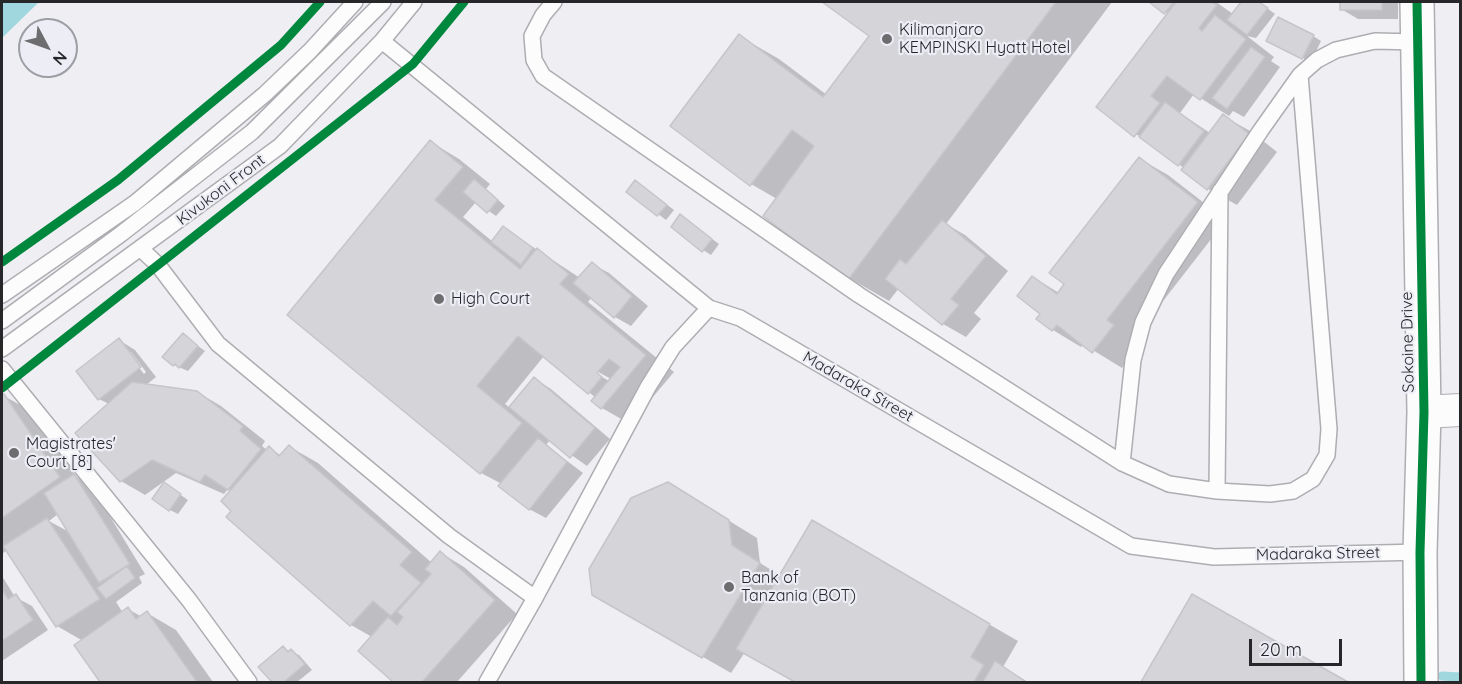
<!DOCTYPE html>
<html>
<head>
<meta charset="utf-8">
<style>
	body { margin:0 }
	#map { position:relative; width:1462px; height:684px; overflow:hidden; background:#eeeef3; font-family:Quicksand,sans-serif }
	canvas { display:block }
	.frame { position:absolute; inset:0; border:3px solid #27272a; pointer-events:none }
	.north { position:absolute; left:18px; top:18px; width:60px; height:60px; box-sizing:border-box; background:#ecedf5; border:2px solid #9d9ea4; border-radius:50%; rotate:131deg; font-size:16px; font-weight:700; line-height:24px; text-align:center; color:#27272a }
	.north::after { content:''; display:block; margin:auto; width:21px; height:27px; background:#6d6d70; clip-path:polygon(50% 0,100% 100%,50% 72%,0 100%) }
	.scale { position:absolute; left:1249px; top:639px; width:93px; height:27px; box-sizing:border-box; border:3px solid #27272a; border-top:0; padding-left:8px; font-size:18px; line-height:21px; white-space:nowrap; color:#27272a; -webkit-text-stroke:4px #ecedf5; paint-order:stroke }
</style>
</head>
<body>
<div id="map">
<canvas width="1462" height="684"></canvas>
<div class="frame"></div>
<div class="north">N</div>
<div class="scale">20 m</div>
</div>
<script>
const g = document.querySelector('canvas').getContext('2d');
g.lineJoin = 'round';
function paint(path, color) { g.fillStyle = color; g.fill(path, 'evenodd'); }
const poly = rows => new Path2D(rows.map(r => 'M' + r).join(''));
function trace(path, color, width, dash) { g.strokeStyle = color; g.lineWidth = width; g.lineCap = dash ? 'butt' : 'round'; g.setLineDash(dash || []); g.stroke(path); }
function label(font, color, halo, rows, align = 'center') {
  g.font = font + ' Quicksand,sans-serif'; g.lineWidth = 4.5; g.setLineDash([]); g.textBaseline = 'middle'; g.strokeStyle = halo; g.fillStyle = color; for (const [text, x, y, turn = 0] of rows) {
    g.save(); g.translate(x, y); g.rotate((+turn || 0) * Math.PI / 180); g.textAlign = isNaN(turn) ? turn : align; if (halo) g.strokeText(text, 0, 0); g.fillText(text, 0, 0); g.restore();
  }
}
paint(poly([
	[2,2,39,2,2,38]
]), '#a0d6de');
paint(poly([
	[825,2,1112,2,946,224,965,235,1008,271,974,313,981,319,966,337,943,324,899,288,889,301,849,278,777,199,751,184,739,36,779,59,827,95,871,36],
	[1151,2,1216,2,1233,14,1243,2,1259,2,1275,14,1256,38,1247,36,1274,57,1271,61,1280,67,1244,117,1233,111,1229,116,1194,94,1180,113,1210,133,1223,116,1252,132,1277,152,1237,205,1208,189,1183,170,1184,168,1098,107,1168,14],
	[1341,2,1398,2,1398,19,1358,19,1341,9],
	[1313,36,1321,41,1311,62,1276,45],
	[431,142,459,159,490,184,486,189,505,206,496,216,476,202,463,217,493,242,504,228,580,278,592,264,609,273,648,306,631,326,615,317,592,297,588,302,674,372,630,424,602,408,596,398,544,356,505,404,510,408,535,379,551,389,610,439,587,466,550,440,546,445,583,473,546,518,529,509,502,484,481,473,289,315],
	[591,368,611,379,609,381,590,370],
	[1140,159,1168,175,1226,220,1135,337,1142,343,1122,368,1083,344,1081,347,1053,330,1038,319,1042,313,1033,277,1059,293],
	[644,187,674,210,666,220,629,192],
	[688,221,719,244,711,255,703,250],
	[183,335,205,351,188,371,174,365],
	[119,340,135,350,156,377,146,385,197,392,221,406,265,441,262,446,267,450,269,448,282,456,290,447,318,463,432,563,441,553,464,567,517,614,457,682,395,682,360,651,372,637,351,625,228,517,233,511,231,491,228,489,224,494,176,473,145,495,121,481,109,404,99,399],
	[127,352,131,352,146,372,144,374],
	[4,396,33,412,77,477,91,485,145,574,139,577,142,583,116,602,123,613,128,609,142,617,147,613,176,630,213,682,102,682,77,645,83,641,57,626,7,550,2,554,2,397],
	[58,514,69,532,49,521],
	[172,489,188,500,178,514,170,510],
	[697,501,757,538,760,563,781,576,812,522,1018,641,1003,667,1028,682,798,682,745,652,731,673,593,594],
	[2,576,15,597,32,606,48,630,2,661],
	[1193,596,1345,682,1144,682],
	[283,648,299,655,312,670,297,682,274,682,260,667]
]), '#0003');
trace(poly([
	[1442,676,1460,677]
]), '#a0d6de', 9);
const building = poly([
	[822,2,1056,2,848,280,763,216,814,146,792,130,750,186,670,126,739,34,823,97,869,36,822,2],
	[1149,2,1174,2,1164,14,1149,2],
	[1176,2,1212,2,1217,5,1199,28,1202,31,1215,15,1246,39,1200,100,1167,76,1151,96,1160,103,1134,137,1096,107,1176,2],
	[1241,2,1259,2,1268,8,1247,35,1227,20,1241,2],
	[1340,2,1382,2,1382,10,1340,10,1340,2],
	[1278,17,1314,35,1302,59,1266,41,1278,17],
	[1251,47,1265,57,1227,109,1212,98,1251,47],
	[1165,102,1204,131,1178,166,1139,137,1165,102],
	[1223,114,1249,134,1207,190,1181,170,1223,114],
	[430,140,463,167,435,200,520,269,537,248,569,274,560,284,646,355,601,409,591,401,620,367,609,359,597,373,602,377,588,394,518,336,477,386,522,423,480,474,287,315,430,140],
	[1139,157,1198,202,1107,320,1114,325,1092,353,1057,325,1052,331,1036,319,1040,314,1017,296,1032,276,1057,294,1064,284,1049,273,1139,157],
	[474,179,498,200,487,213,463,192,474,179],
	[635,180,667,205,657,216,626,192,635,180],
	[680,214,712,239,702,252,671,227,680,214],
	[942,220,986,256,951,299,959,305,942,325,885,279,900,259,906,264,942,220],
	[503,226,533,248,521,265,491,242,503,226],
	[592,262,632,296,614,318,573,283,592,262],
	[183,333,198,346,179,368,175,364,173,366,162,357,183,333],
	[119,338,141,367,98,400,76,371,119,338],
	[534,377,595,428,570,458,509,407,534,377],
	[132,382,197,391,243,426,240,431,261,449,228,490,205,475,200,482,152,460,120,482,75,433,132,382],
	[4,394,60,477,2,518,2,395,4,394],
	[538,438,567,462,529,510,498,486,538,438],
	[289,445,412,552,400,565,421,583,391,616,373,601,350,626,226,517,231,511,221,501,269,446,279,456,289,445],
	[74,474,130,564,99,583,44,493,74,474],
	[164,482,181,494,169,511,152,499,164,482],
	[668,482,729,520,732,545,760,563,702,658,592,595,589,569,631,498,668,482],
	[47,518,100,599,56,627,3,546,47,518],
	[812,520,990,624,971,657,984,665,974,682,795,682,736,649,812,520],
	[440,551,495,600,422,682,393,682,358,651,388,617,397,625,403,617,397,612,431,574,425,569,440,551],
	[127,566,135,578,106,599,97,588,127,566],
	[2,589,8,599,16,594,33,620,2,641,2,589],
	[1192,594,1348,682,1141,682,1192,594],
	[128,607,136,619,147,611,197,682,100,682,74,645,128,607],
	[283,646,288,652,291,649,305,664,284,682,272,682,258,667,283,646],
	[995,661,1026,682,983,682,995,661]
]);
paint(building, '#d5d5d9');
trace(building, '#c6c6c9', 1.5);
const service = poly([
	[554,2,543,15,532,36,534,60,543,76,859,295,1122,463,1169,484,1217,491,1270,494,1293,491,1313,479,1327,455,1329,429,1300,75],
	[382,41,709,308],
	[141,249,158,265,218,344,449,536,535,598],
	[2,295,135,203,265,94,310,51,355,2],
	[2,321,121,234,252,132,383,2],
	[2,349,280,146,382,41,414,2],
	[2,369,189,600,249,682],
	[1122,463,1133,360,1143,322,1166,274,1261,130,1300,75,1317,60,1336,50,1375,41,1417,42],
	[1217,491,1220,191],
	[487,682,535,598,648,387,673,347,709,308,740,318,1131,546,1214,557,1420,552]
]);
const minor = poly([
	[1424,412,1460,410]
]);
const tertiary = poly([
	[1417,2,1424,412,1420,552,1421,682]
]);
trace(service, '#aeaeb2', 18);
trace(minor, '#aeaeb2', 34);
trace(tertiary, '#aeaeb2', 36);
trace(service, '#fcfcfd', 15);
trace(minor, '#fcfcfd', 32);
trace(tertiary, '#fcfcfd', 33);
trace(poly([
	[1417,2,1424,412,1420,552,1421,682],
	[2,262,118,180,281,45,320,2],
	[2,388,413,64,464,2]
]), '#00873e', 9);
for (const [x, y, r, color] of [
	[887,39,6,"#6d6d70"],
	[439,299,6,"#6d6d70"],
	[14,453,6,"#6d6d70"],
	[729,587,6,"#6d6d70"]
]) { const dot = new Path2D(); dot.arc(x, y, r, 0, 2 * Math.PI); g.fillStyle = color; g.fill(dot); trace(dot, '#ecedf5', 2); }
label('16px', '#27272a', '#ecedf5', [
	["Kilimanjaro",899,30],
	["KEMPINSKI Hyatt Hotel",899,48],
	["High Court",451,299],
	["Magistrates'",26,444],
	["Court [8]",26,462],
	["Bank of",741,578],
	["Tanzania (BOT)",741,596]
], 'left');
label('16px', '#27272a', '#ecedf5', [
	["Kivukoni Front",221,190,-37],
	["Sokoine Drive",1408,342,-91],
	["Madaraka Street",858,387,30],
	["Madaraka Street",1318,554,-1]
]);
</script>
</body>
</html>
